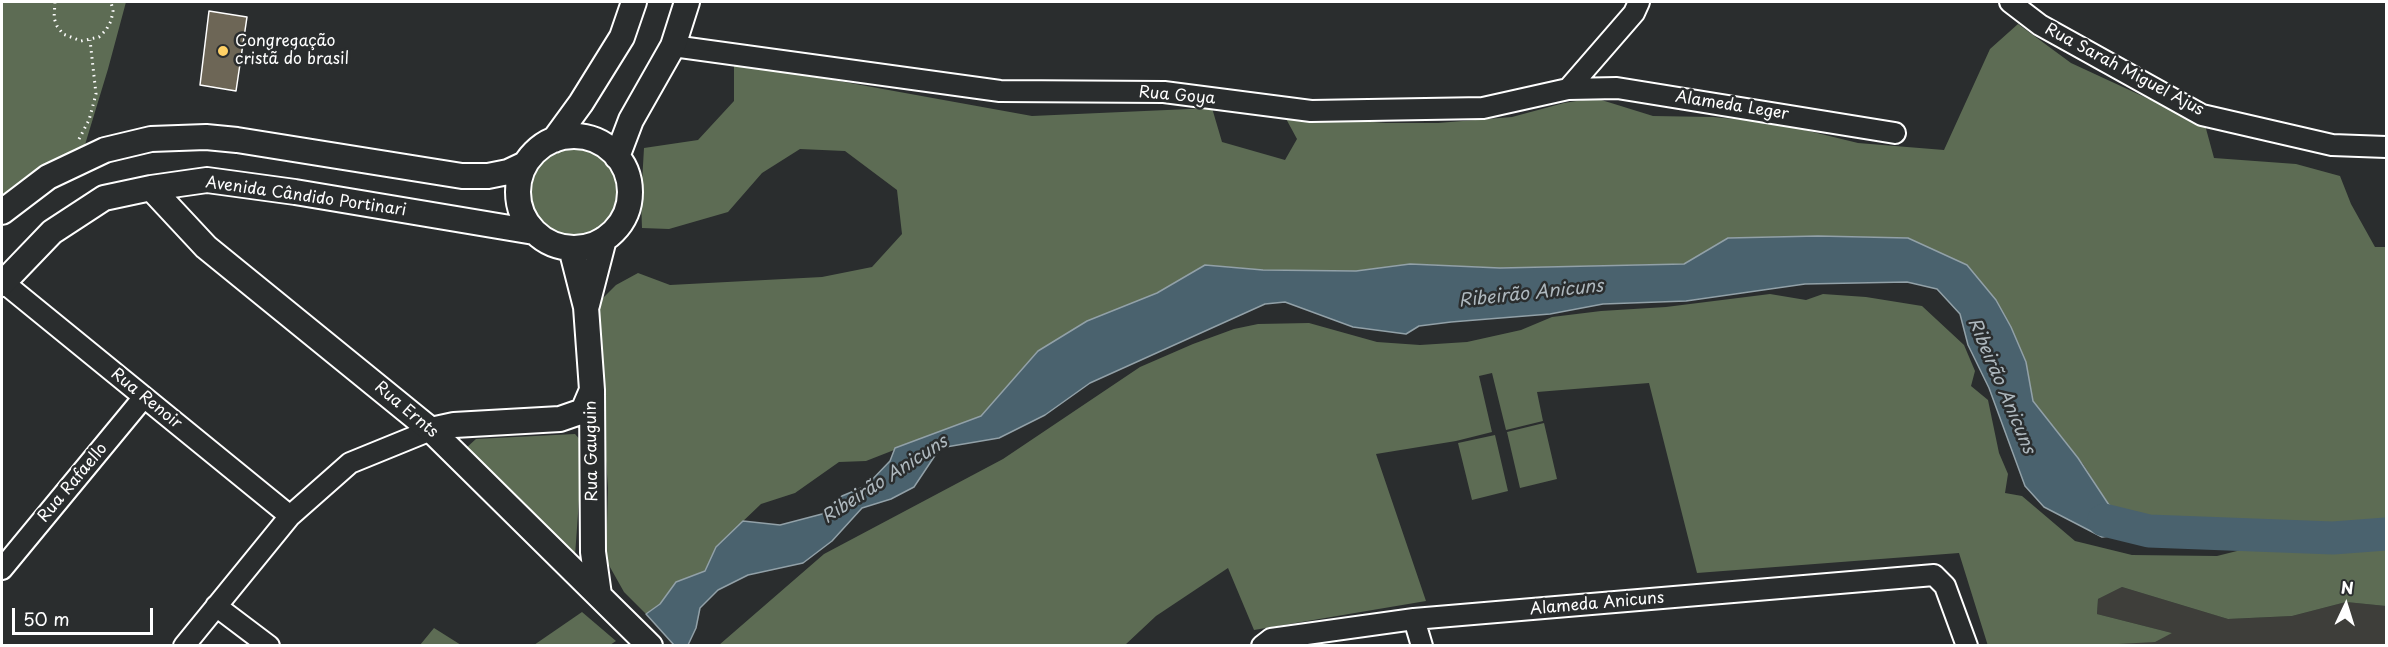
<!DOCTYPE html>
<html>
<head>
<meta charset="utf-8">
<style>
	body { margin:0 }
	#map { position:relative; width:2388px; height:647px; overflow:hidden; background:#2a2d2e; font-family:"Playpen Sans",sans-serif }
	canvas { display:block }
	.frame { position:absolute; inset:0; border:3px solid #fff; pointer-events:none }
	.north { position:absolute; left:2316px; top:575px; width:60px; height:60px; -webkit-text-stroke:4px #2a2d2e; paint-order:stroke; rotate:4deg; font-size:16px; font-weight:700; line-height:24px; text-align:center; color:#fff }
	.north::after { content:''; display:block; margin:auto; width:21px; height:27px; background:#fff; clip-path:polygon(50% 0,100% 100%,50% 72%,0 100%) }
	.scale { position:absolute; left:12px; top:608px; width:141px; height:27px; box-sizing:border-box; border:3px solid #fff; border-top:0; padding-left:8px; font-size:18px; line-height:21px; white-space:nowrap; color:#fff; -webkit-text-stroke:4px #2a2d2e; paint-order:stroke }
</style>
</head>
<body>
<div id="map">
<canvas width="2388" height="647"></canvas>
<div class="frame"></div>
<div class="north">N</div>
<div class="scale">50 m</div>
</div>
<script>
const g = document.querySelector('canvas').getContext('2d');
g.lineJoin = 'round';
function paint(path, color) { g.fillStyle = color; g.fill(path, 'evenodd'); }
const poly = rows => new Path2D(rows.map(r => 'M' + r).join(''));
function trace(path, color, width, dash) { g.strokeStyle = color; g.lineWidth = width; g.lineCap = dash ? 'butt' : 'round'; g.setLineDash(dash || []); g.stroke(path); }
function label(font, color, halo, rows, align = 'center') {
  g.font = font + ' "Playpen Sans",sans-serif'; g.lineWidth = 5; g.setLineDash([]); g.textBaseline = 'middle'; g.strokeStyle = halo; g.fillStyle = color; for (const [text, x, y, turn = 0] of rows) {
    g.save(); g.translate(x, y); g.rotate((+turn || 0) * Math.PI / 180); g.textAlign = isNaN(turn) ? turn : align; if (halo) g.strokeText(text, 0, 0); g.fillText(text, 0, 0); g.restore();
  }
}
paint(poly([
	[2122,587,2228,619,2292,616,2346,602,2386,606,2386,645,2083,646,2172,633,2097,614,2098,599]
]), '#3e3e3a');
paint(poly([
	[2,2,126,2,108,69,84,148,2,212],
	[2018,24,2071,63,2205,125,2214,158,2296,164,2340,176,2351,204,2375,247,2386,247,2386,522,2330,528,2229,526,2149,531,2109,505,2083,464,2033,401,2026,362,2011,327,1996,300,1908,238,1818,236,1728,238,1685,264,1500,268,1410,264,1356,271,1263,270,1205,265,1157,293,1038,351,981,416,866,461,839,462,795,493,761,504,716,547,705,571,676,582,660,604,646,614,624,592,606,560,608,488,595,306,616,285,638,273,670,285,822,277,872,267,902,234,897,190,845,151,800,149,762,173,728,212,669,229,642,228,641,200,644,148,698,140,734,101,734,62,1032,116,1212,108,1222,142,1285,160,1297,139,1284,115,1386,123,1438,123,1512,117,1564,103,1595,98,1653,116,1713,117,1776,123,1858,143,1944,150,1990,49],
	'529 193a45 45 0 1 1 90 0a45 45 0 1 1-90 0Z',
	[1770,294,1806,300,1823,294,1866,297,1922,306,1964,345,1975,371,1971,386,1988,400,1999,453,2008,474,2005,493,2022,496,2075,541,2132,555,2217,556,2253,547,2386,549,2386,606,2346,602,2292,616,2228,619,2122,587,2098,599,2097,614,2172,633,2155,642,2082,646,1988,646,1959,553,1697,573,1649,383,1537,392,1543,421,1506,430,1492,373,1479,376,1492,432,1456,441,1376,454,1426,601,1254,630,1228,568,1156,616,1125,645,719,645,824,554,1003,459,1140,367,1193,344,1234,329,1258,324,1309,323,1377,342,1420,345,1467,342,1521,330,1552,317,1601,311,1666,307],
	[1544,423,1557,479,1520,488,1507,432],
	[575,434,583,443,575,556,466,448,476,439],
	[1495,435,1508,491,1472,500,1458,443],
	[582,612,616,641,610,645,534,645],
	[434,628,461,645,420,645]
]), '#5d6c54');
const water = poly([
	[1818,236,1908,238,1967,265,1996,300,2011,327,2026,362,2033,401,2078,458,2109,505,2149,531,2102,537,2044,507,2025,486,1989,388,1968,345,1960,314,1937,289,1907,282,1805,284,1686,301,1603,304,1550,314,1451,322,1419,326,1406,334,1353,327,1285,302,1265,304,1090,383,1045,415,999,438,940,448,914,487,891,499,862,508,832,541,803,563,748,575,718,590,700,608,696,628,688,645,674,645,646,614,660,604,676,582,705,571,716,547,743,521,780,525,822,514,842,496,866,486,890,461,895,448,981,416,1038,351,1087,321,1157,293,1205,265,1263,270,1356,271,1410,264,1500,268,1684,264,1728,238,1818,236]
]);
paint(water, '#4a626e');
trace(water, '#92a1a8', 1.5);
trace(poly([
	[2104,520,2149,531,2333,538,2386,534]
]), '#4a626e', 33);
const building = poly([
	[209,11,247,17,236,91,200,85,209,11]
]);
paint(building, '#6d6656');
trace(building, '#fff', 1.5);
const minor = poly([
	[2010,2,2040,25,2202,115,2332,145,2386,147],
	[673,46,1000,91,1164,92,1311,111,1483,108,1568,89,1634,13,1639,2],
	[1568,89,1617,88,1895,133],
	[3,282,290,516],
	[2,569,144,397],
	[216,606,269,646],
	[1414,619,1422,646],
	[184,646,290,516,350,463,431,430],
	[1262,646,1271,639,1414,619,1934,575,1945,586,1967,646]
]);
const tertiary = poly([
	'518 192a56 56 0 1 1 112 0a56 56 0 1 1-112 0Z',
	[554,140,581,103,622,37,634,2],
	[617,157,631,120,673,46,687,2],
	[151,188,206,247,431,430,650,646],
	[2,212,48,177,105,150,151,139,206,137,237,140,462,176,488,176,508,172,525,164],
	[571,248,586,307,592,390,593,552,599,595],
	[2,284,52,232,104,198,151,188,207,180,295,192,534,232],
	[587,305,604,239],
	[431,430,454,425,560,419,583,411,592,390]
]);
trace(minor, '#fff', 24);
trace(tertiary, '#fff', 28);
trace(poly([
	[55,2,54,18,57,26,63,34,81,41,99,37,106,30,111,21,113,11,111,2],
	[79,139,89,120,96,94,90,40]
]), '#fff', 3, [1.5, 4.5]);
trace(minor, '#2a2d2e', 20);
trace(tertiary, '#2a2d2e', 24);
for (const [x, y, r, color] of [
	[223,51,6,"#ffd166"]
]) { const dot = new Path2D(); dot.arc(x, y, r, 0, 2 * Math.PI); g.fillStyle = color; g.fill(dot); trace(dot, '#2a2d2e', 2); }
label('16px', '#fff', '#2a2d2e', [
	["Congregação",235,42],
	["cristã do brasil",235,60]
], 'left');
label('16px', '#fff', '#2a2d2e', [
	["Rua Sarah Miguel Ajus",2124,70,28],
	["Rua Goya",1177,96,5],
	["Alameda Leger",1732,106,9],
	["Avenida Cândido Portinari",306,197,8],
	["Rua Renoir",146,399,39],
	["Rua Ernts",406,410,40],
	["Rua Gauguin",592,451,-91],
	["Rua Rafaello",73,483,-50],
	["Alameda Anicuns",1597,604,-5]
]);
label('italic 18px', '#aeb8be', '#2a2d2e', [
	["Ribeirão Anicuns",1531,294,-6],
	["Ribeirão Anicuns",2001,386,67],
	["Ribeirão Anicuns",885,480,-33]
]);
</script>
</body>
</html>
